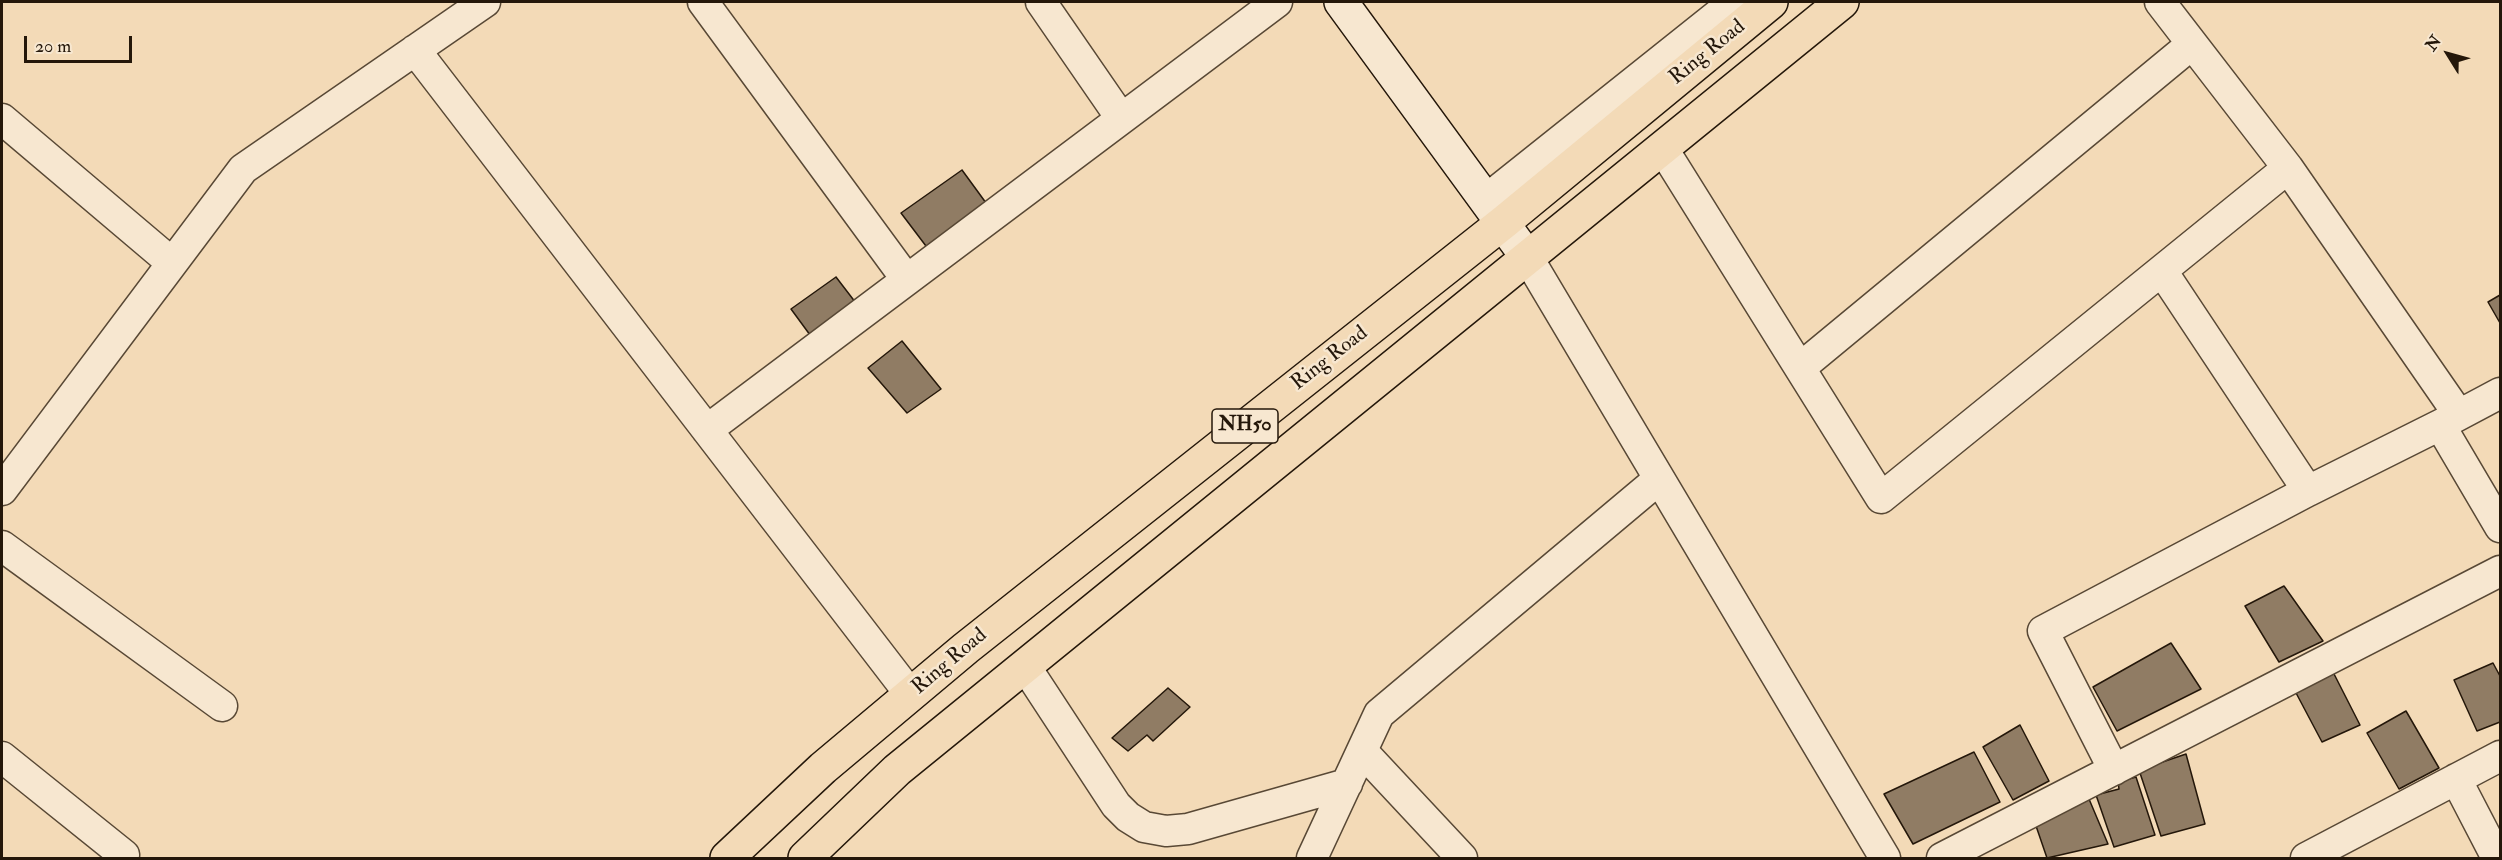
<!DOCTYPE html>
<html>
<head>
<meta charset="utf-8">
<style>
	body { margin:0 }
	#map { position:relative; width:2502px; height:860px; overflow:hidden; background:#f3dab7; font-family:"IM FELL Double Pica",serif }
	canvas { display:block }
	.frame { position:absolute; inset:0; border:3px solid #24170a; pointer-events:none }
	.north { position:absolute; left:2418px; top:24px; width:60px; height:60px; -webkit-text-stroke:4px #f7e7d0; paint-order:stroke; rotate:307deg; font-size:16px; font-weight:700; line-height:24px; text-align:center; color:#24170a }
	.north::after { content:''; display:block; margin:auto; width:21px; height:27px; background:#24170a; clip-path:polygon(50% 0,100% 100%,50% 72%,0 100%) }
	.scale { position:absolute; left:24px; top:36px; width:108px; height:27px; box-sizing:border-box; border:3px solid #24170a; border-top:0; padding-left:8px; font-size:18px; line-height:21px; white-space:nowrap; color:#24170a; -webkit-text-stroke:4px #f7e7d0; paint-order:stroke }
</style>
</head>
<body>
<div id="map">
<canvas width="2502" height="860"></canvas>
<div class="frame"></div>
<div class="north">N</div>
<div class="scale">20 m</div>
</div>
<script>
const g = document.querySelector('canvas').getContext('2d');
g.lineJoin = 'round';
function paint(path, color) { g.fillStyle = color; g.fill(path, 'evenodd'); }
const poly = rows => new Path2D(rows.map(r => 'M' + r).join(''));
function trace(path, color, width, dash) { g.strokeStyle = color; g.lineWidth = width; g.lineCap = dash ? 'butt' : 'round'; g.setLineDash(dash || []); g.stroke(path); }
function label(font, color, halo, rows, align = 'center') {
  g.font = font + ' "IM FELL Double Pica",serif'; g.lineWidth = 5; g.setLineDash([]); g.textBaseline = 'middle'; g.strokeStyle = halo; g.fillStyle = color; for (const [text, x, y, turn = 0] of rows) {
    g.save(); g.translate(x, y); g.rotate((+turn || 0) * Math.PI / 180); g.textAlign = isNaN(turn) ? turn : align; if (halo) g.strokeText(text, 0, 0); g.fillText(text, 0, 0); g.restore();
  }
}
const building = poly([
	[962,170,989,207,929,250,901,213,962,170],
	[836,277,859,307,813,339,791,309,836,277],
	[2500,295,2500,323,2488,302,2500,295],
	[902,341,941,389,907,413,868,368,902,341],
	[2284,586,2323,641,2279,662,2245,606,2284,586],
	[2171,643,2201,689,2117,731,2093,687,2171,643],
	[2493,663,2500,676,2500,722,2477,731,2454,680,2493,663],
	[2332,670,2360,725,2322,742,2295,691,2332,670],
	[1168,688,1190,707,1153,741,1147,735,1128,751,1112,738,1168,688],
	[2406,711,2439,768,2399,789,2367,733,2406,711],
	[2020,725,2049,781,2013,800,1983,747,2020,725],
	[1974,752,2000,802,1913,844,1884,794,1974,752],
	[2186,754,2205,824,2161,836,2139,770,2186,754],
	[2136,777,2155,835,2114,847,2096,795,2119,789,2118,782,2136,777],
	[2089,799,2108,844,2047,858,2035,823,2089,799]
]);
paint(building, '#907c64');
trace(building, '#24170a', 1.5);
const street = poly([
	[703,2,907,280],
	[1041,2,1121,118],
	[415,50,910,694],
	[2,119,172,263],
	[1663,149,1881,498,2288,168,2160,2],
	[2288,168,2459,415],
	[1487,199,1734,2],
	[1528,258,1885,858],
	[2162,271,2308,491],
	[1800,368,2192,44],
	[2500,393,2440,425,2500,527],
	[707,430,1277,2],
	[2,490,243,169,485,2],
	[2,546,222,706],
	[1025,666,1116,805,1128,817,1144,827,1166,831,1188,829,1347,784],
	[1362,751,1462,858],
	[2,757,124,855],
	[2114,770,2043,631,2308,491,2440,425],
	[2456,779,2497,858],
	[1312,858,1379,714,1659,479],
	[1942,858,2500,571],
	[2306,858,2500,756]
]);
const secondary = poly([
	[1341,2,1528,258]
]);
const highway = poly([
	[727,858,823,768,966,648,1504,222,1771,2],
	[805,858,897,770,1842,2]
]);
trace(street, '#584835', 33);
trace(secondary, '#24170a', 36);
trace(highway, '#24170a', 36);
trace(street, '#f7e7d0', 30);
trace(secondary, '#f7e7d0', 33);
trace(highway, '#f3dab7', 33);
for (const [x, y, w] of [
	[1245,426,66]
]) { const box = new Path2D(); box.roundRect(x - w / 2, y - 17, w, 34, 4.5); g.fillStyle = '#f7e7d0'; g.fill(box); trace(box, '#24170a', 1.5); }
label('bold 20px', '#24170a', null, [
	["NH50",1245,426]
]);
label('21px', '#24170a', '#f7e7d0', [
	["Ring Road",1708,53,-39],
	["Ring Road",1330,359,-38],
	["Ring Road",950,662,-40]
]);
</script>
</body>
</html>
